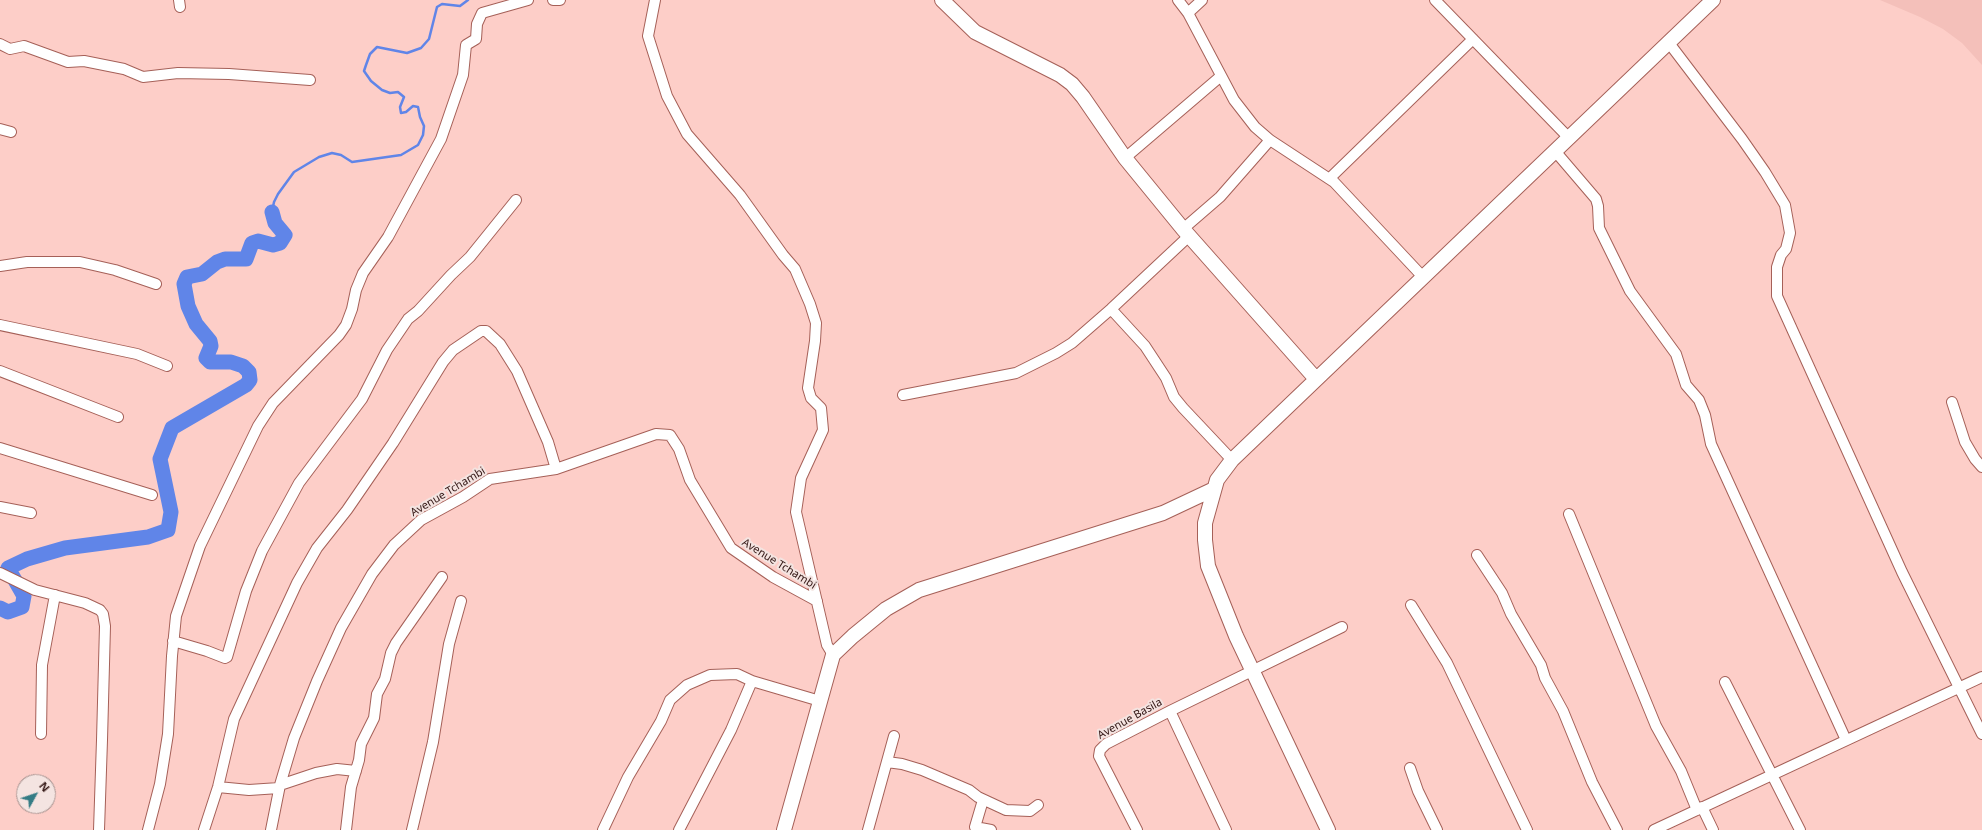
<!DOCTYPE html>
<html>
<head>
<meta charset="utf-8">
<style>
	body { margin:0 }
	#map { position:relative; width:1982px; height:830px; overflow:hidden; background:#fdcec8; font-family:"Noto Sans",sans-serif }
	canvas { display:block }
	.north { position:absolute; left:16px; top:774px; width:40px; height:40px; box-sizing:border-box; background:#f4e4e1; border:1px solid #a6928f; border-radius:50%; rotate:50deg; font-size:11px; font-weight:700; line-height:16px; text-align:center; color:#321614 }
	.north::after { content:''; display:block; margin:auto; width:14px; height:18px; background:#347c85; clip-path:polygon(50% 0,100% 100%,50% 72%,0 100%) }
</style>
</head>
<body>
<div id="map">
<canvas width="1982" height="830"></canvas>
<div class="north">N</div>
</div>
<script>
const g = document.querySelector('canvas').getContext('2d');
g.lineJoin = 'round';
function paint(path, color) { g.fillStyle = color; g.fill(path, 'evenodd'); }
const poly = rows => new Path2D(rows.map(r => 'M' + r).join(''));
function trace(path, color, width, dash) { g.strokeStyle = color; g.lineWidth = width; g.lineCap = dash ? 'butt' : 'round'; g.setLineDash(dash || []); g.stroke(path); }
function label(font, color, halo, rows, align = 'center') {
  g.font = font + ' "Noto Sans",sans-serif'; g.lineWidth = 4; g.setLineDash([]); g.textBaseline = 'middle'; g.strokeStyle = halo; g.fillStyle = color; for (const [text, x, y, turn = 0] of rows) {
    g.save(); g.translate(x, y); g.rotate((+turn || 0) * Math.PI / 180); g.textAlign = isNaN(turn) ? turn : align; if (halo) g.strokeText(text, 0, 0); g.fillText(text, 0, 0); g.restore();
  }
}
paint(poly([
	[1880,0,1982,0,1982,65,1962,43,1943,29,1920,17]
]), '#f4c0ba');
trace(poly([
	[272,212,274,202,278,194,294,172,319,157,332,153,341,155,352,162,401,155,418,145,423,135,424,126,420,117,418,107,413,106,406,112,401,113,400,107,404,97,398,92,390,93,382,90,371,81,364,71,366,65,370,54,377,47,407,53,421,48,429,39,437,7,442,4,460,6,468,0]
]), '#6085e8', 2.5);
trace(poly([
	[0,608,8,612,22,607,24,596,8,568,27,559,65,548,148,537,168,530,171,512,160,459,172,428,246,385,250,380,249,372,243,366,231,362,210,362,206,358,211,346,210,341,196,324,188,306,184,284,187,277,202,274,217,262,225,259,246,259,252,243,258,241,273,245,280,243,285,235,275,223,272,212]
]), '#6085e8', 15);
const street = poly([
	[179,0,180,7],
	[553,0,560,0],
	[655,0,648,36,667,96,687,134,740,195,783,255,795,269,810,304,816,323,815,341,808,388,811,398,821,408,823,430,801,478,796,512,827,645,833,655],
	[1178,0,1188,13],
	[1202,0,1188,13,1234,100,1255,127,1270,140,1334,182,1423,277],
	[1435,0,1569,138],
	[1669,43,1742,139,1765,172,1785,205,1790,233,1786,249,1781,255,1777,267,1777,296,1902,572,1982,734],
	[0,44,10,49,24,46,68,62,84,61,124,69,143,77,178,73,229,74,310,80],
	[0,129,11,132],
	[1555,151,1596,199,1598,206,1599,228,1630,291,1676,354,1686,385,1699,400,1705,415,1711,444,1846,740],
	[1125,158,1221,76],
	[1330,178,1473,39],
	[1183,229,1220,197,1270,140],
	[0,266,27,262,80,262,115,270,156,284],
	[1111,309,1145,346,1166,378,1174,397,1183,408,1232,460],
	[0,325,137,354,167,366],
	[0,371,118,417],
	[903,395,1016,373,1056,353,1072,343,1111,309,1189,236],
	[1952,402,1965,442,1975,459,1982,467],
	[0,448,152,495],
	[0,507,31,513],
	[1569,514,1656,726,1681,771,1697,810],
	[1477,555,1502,593,1511,614,1541,665,1545,678,1563,711,1592,782,1617,830],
	[0,573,35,590,85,603,100,610,103,614,105,626,102,740,99,830],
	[1411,605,1447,663,1527,830],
	[173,641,207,651,225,658,227,657,246,591,262,551,299,483,362,399,387,350,408,319,418,311,451,275,470,257,516,200],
	[1725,682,1800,830],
	[1170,711,1226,830],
	[41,734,42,665,55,595],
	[887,762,902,764,922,770,969,790,978,797,1006,810,1030,811,1038,805],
	[1410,768,1418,791,1437,830],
	[280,785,316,773,337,769,356,771],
	[218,787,249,790,279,788],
	[983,800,975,827,991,830],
	[1702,807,1713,830],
	[148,830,160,784,168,734,172,656,176,616,200,546,258,426,273,403,339,335,346,325,352,309,356,290,363,273,388,237,441,139,463,75,466,45,476,39,477,24,482,13,528,0],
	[204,830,218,787,234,719,297,583,317,548,347,510,393,443,443,362,453,350,481,331,486,331,500,344,517,371,548,442,556,469],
	[271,830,280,785,294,738,317,681,341,628,372,574,394,545,421,520,463,497,490,479,556,469,656,434,670,435,679,449,690,480,731,548,773,577,817,601],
	[346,830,351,787,359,760,361,744,374,718,377,694,385,679,391,653,396,643,442,577],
	[412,830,433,742,449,644,461,601],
	[603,830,628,777,661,721,670,700,687,685,710,675,737,674,752,681,820,701],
	[679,830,731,730,752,681],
	[868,830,894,736],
	[1137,830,1099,756,1100,750,1106,744,1170,711,1342,627],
	[1654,830,1982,677]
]);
const secondary = poly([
	[942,0,975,32,1060,75,1072,84,1083,97,1125,158,1183,229,1316,379],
	[784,830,833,655,853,636,886,609,919,590,1163,513,1214,489],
	[1328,830,1236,636,1208,566,1205,540,1205,523,1217,480,1232,460,1713,0]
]);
trace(street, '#a56058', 12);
trace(secondary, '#a56058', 16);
trace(street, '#fff', 10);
trace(secondary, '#fff', 14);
label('11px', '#321614', '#f4e4e1', [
	["Avenue Tchambi",448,492,-31],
	["Avenue Tchambi",779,564,32],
	["Avenue Basila",1130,719,-29]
]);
</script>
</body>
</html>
